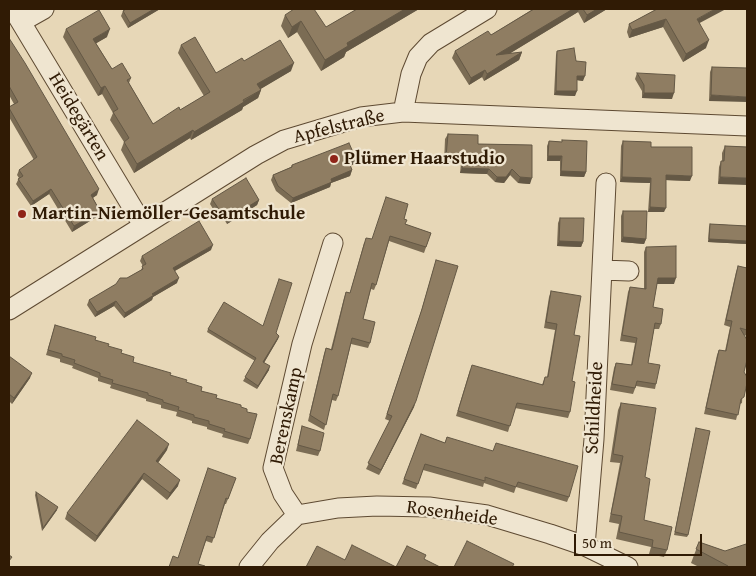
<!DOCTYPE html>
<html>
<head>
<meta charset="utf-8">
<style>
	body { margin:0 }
	#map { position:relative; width:756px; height:576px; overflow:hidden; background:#e7d7b7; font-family:"Gentium Book Plus",serif }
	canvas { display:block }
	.frame { position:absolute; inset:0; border:10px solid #301b05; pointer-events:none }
	.scale { position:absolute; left:574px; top:534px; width:128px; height:22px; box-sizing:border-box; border:2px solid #301b05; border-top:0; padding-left:6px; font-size:15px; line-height:18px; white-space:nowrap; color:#301b05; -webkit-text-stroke:4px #efe5d0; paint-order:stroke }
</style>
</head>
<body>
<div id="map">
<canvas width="756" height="576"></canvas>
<div class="frame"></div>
<div class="scale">50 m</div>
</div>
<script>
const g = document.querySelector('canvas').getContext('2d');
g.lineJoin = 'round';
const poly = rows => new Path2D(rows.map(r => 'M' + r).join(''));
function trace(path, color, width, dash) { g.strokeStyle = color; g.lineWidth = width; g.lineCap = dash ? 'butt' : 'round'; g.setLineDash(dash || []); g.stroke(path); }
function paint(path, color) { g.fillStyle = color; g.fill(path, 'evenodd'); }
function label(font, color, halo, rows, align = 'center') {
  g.font = font + ' "Gentium Book Plus",serif'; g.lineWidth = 4.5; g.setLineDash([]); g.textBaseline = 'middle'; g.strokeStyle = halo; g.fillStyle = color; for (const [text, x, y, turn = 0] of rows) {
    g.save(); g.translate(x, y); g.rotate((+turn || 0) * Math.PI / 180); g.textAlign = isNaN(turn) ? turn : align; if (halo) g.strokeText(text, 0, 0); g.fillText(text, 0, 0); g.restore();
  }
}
const minor = poly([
	[13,9,143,225],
	[21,22,44,9],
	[403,112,411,74,418,57,431,43,487,9],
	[602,270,629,271],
	[9,310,256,155,284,140,361,117,403,112,747,126],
	[297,515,338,508,377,506,429,507,487,515,550,534,585,546,628,567],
	[585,546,594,439,606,183],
	[249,567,270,541,297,515,283,494,273,468,302,344,333,243]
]);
trace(minor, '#5e4a32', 21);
trace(minor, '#efe5d0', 19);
paint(poly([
	[126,9,160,9,128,28,121,16,123,11],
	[357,9,419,9,346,52,344,57,321,71,297,32,288,38,281,26,285,15,326,27],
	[533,9,607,9,584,23,578,12,509,54,522,52,519,60,484,81,482,77,469,85,452,58,455,51,491,35],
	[657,9,700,23,706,48,683,62,663,27,629,38,627,32,629,24],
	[66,29,107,37,96,43,112,69,131,78,129,83,153,124,180,110,204,96,178,53,181,45,216,73,244,61,291,71,260,89,261,90,258,98,243,107,242,110,191,140,190,138,134,173,121,150,124,142,110,120,113,113,102,94,98,96,63,37],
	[9,38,97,195,93,198,100,211,98,216,72,232,49,194,31,206,16,184,19,178,17,175,19,170,34,160,9,117,9,107,14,104,9,95],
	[557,51,576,61,583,81,577,80,575,96,554,95,556,55],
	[712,67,747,68,709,101,710,72],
	[637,73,672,99,642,98,642,91,635,79],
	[448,134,478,144,532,145,530,184,518,183,510,175,504,183,495,182,487,174,460,173,461,163,444,163,445,139],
	[562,140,586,172,584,177,560,176,560,161,547,161,547,146,549,141,562,142],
	[623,141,651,147,690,181,666,180,664,212,648,212,650,183,620,182,621,146],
	[725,146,747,147,718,184,719,167,721,161,722,161,722,153],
	[354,164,350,166,352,170,350,176,331,183,330,187,291,203,276,191,271,180,273,175,291,167,292,165],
	[212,199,259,200,257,205,227,224,221,215,218,217,210,204],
	[623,211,646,239,644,244,621,242,621,216],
	[560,218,583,242,581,247,557,246,558,223],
	[404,219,405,224,431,233,424,253,389,241,376,285,374,290,371,289,363,319,370,343,368,348,351,344,338,396,336,401,332,400,324,430,308,421,324,354,326,348,331,349,344,298,346,292,350,293,364,243,372,239],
	[710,224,747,226,747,244,708,242,709,227],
	[646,247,674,284,657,284,653,307,661,324,659,329,654,329,648,363,656,384,655,389,636,386,633,394,610,390,614,368,616,363,631,365,635,343,620,341,628,292,630,287,644,289,644,252],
	[211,250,175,271,177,283,153,297,152,300,124,318,114,306,95,317,87,305,89,300,141,270,143,266,140,261,142,256],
	[436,260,414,407,379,475,366,469,390,421,385,419,420,315],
	[738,266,747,268,747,336,744,335,744,372,742,403,740,404,736,420,704,414,717,355,719,350,725,351,730,327,724,325,736,272],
	[551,291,574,335,570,412,568,418,515,408,508,432,456,416,470,370,542,385,545,377,547,377,555,330,544,328,549,297],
	[55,325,95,340,121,353,133,362,170,375,216,398,241,407,250,439,248,444,222,437,223,434,207,429,207,427,192,423,192,421,176,416,177,412,161,408,161,405,146,401,146,399,110,388,111,385,98,381,98,378,72,368,73,366,60,362,60,359,46,355],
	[208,329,276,333,279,336,278,339,264,363,269,370,257,389,243,381,255,361,207,332],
	[9,356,30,378,12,404,9,401],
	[621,403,645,477,644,520,667,550,664,557,649,554,651,547,616,539,619,524,609,522,620,463,610,462,618,410],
	[302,426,320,451,318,456,296,451],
	[696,428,688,535,687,537,674,535],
	[421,434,445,443,447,437,569,497,567,502,516,487,514,493,484,483,483,487,423,470,416,489,402,484],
	[167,450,158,463,178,486,167,500,142,479,95,542,65,519,67,513],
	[236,478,226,504,225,504,212,543,206,541,198,564,178,558],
	[36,492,57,510,42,531,35,495],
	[699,542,725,551,747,567,699,567,691,563]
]), '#7b6c54');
paint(poly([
	[154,9,160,9,128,28,130,23],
	[405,9,419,9,346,52,344,57,321,71,325,60,347,43],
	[573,9,579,9,578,12,494,63,496,55],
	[597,9,607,9,584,23,587,15],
	[715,9,726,9,694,26,697,19],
	[666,19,663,27,629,38,632,30],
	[301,21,297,32,288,38,292,27],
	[110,29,107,37,90,47,93,39],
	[709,40,706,48,683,62,686,54],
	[522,52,519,60,484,81,487,74],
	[294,63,291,71,254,93,257,84],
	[485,70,482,77,469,85,471,78],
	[577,76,585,76,583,81,576,80],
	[105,86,102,94,98,96,101,88],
	[261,90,258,98,243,107,242,110,191,140,194,132],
	[556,91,577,91,575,96,554,95],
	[644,93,674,93,672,99,642,98],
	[711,95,747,97,747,102,709,101],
	[193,130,190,138,134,173,137,164],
	[548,156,562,156,560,161,547,161],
	[446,157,463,158,461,163,444,163],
	[356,159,354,164,347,167,349,162],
	[462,168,489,169,487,174,460,173],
	[512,169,510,175,504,183,495,182,497,177],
	[352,170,350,176,331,183,330,187,291,203,293,198,331,179],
	[561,171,586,172,584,177,560,176],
	[666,175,692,176,690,181,664,180],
	[520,177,532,178,530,184,518,183],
	[622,177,651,178,650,183,620,182],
	[720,177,747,178,747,185,718,184],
	[51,189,49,194,31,206,33,201],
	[99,189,97,195,89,200,91,195],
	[259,200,257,205,227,224,229,218],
	[650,207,666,208,664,212,648,212],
	[223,209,221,215,218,217,220,211],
	[100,211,98,216,72,232,74,226],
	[623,237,646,239,644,244,621,242],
	[709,239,747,241,747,244,708,242],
	[559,241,583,242,581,247,557,246],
	[213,245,211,250,171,273,173,268],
	[179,278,177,283,153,297,152,300,124,318,125,313,152,294],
	[658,278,676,278,674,284,656,284],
	[116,301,114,306,95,317,97,312],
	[279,336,278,339,262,366,263,362],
	[270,366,269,370,257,389,258,386],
	[32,373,30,378,12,404,14,398],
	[416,401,414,407,379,475,381,470],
	[169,444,167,450,154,468,156,461],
	[144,473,142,479,95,542,97,536],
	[180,480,178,486,167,500,170,493],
	[58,507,57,510,42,531,43,528]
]), '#645845');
const building = poly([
	[126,9,154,9,130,23,123,11,126,9],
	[294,9,314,9,326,27,357,9,405,9,347,43,348,46,325,60,301,21,292,27,285,15,294,9],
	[534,9,573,9,496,55,522,52,487,74,485,70,471,78,455,51,488,31,491,35,534,9],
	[583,9,597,9,587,15,583,9],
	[657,9,715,9,697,19,709,40,686,54,666,19,632,30,629,24,657,9],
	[99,10,110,29,93,39,112,69,122,63,131,78,127,80,153,124,179,107,180,110,210,92,181,45,195,37,216,73,242,58,244,61,280,40,294,63,257,84,261,90,243,100,244,102,194,132,193,130,137,164,124,142,129,138,113,112,118,109,105,86,101,88,66,29,99,10],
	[9,38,25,63,99,189,91,195,100,211,74,226,51,189,33,201,18,179,23,176,19,170,37,157,9,108,9,107,18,102,9,86,9,38],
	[574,48,576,61,586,62,585,76,577,76,577,91,556,91,557,51,574,48],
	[712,67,747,68,747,97,711,95,712,67],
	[637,73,675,75,674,93,644,93,644,85,637,73],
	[448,134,478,135,478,144,532,145,532,178,520,177,512,169,506,177,497,177,489,169,462,168,463,158,446,157,448,134],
	[562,140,587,141,586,172,561,171,562,156,548,156,549,141,562,142,562,140],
	[623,141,651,142,651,147,692,147,692,176,666,175,666,208,650,207,651,178,622,177,623,141],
	[349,143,356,159,349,162,352,170,331,179,332,182,293,198,278,186,273,175,292,167,292,165,349,143],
	[725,146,747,147,747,178,720,177,721,161,724,161,725,146],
	[246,178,259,200,229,218,223,209,220,211,212,199,246,178],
	[386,197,408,204,404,219,407,220,405,224,431,233,426,247,390,236,376,285,372,283,363,319,375,322,370,343,352,338,338,396,333,394,326,425,310,415,326,348,332,350,346,292,350,293,366,238,372,239,386,197],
	[623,211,647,211,646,239,623,237,623,211],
	[560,218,584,218,583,242,559,241,560,218],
	[199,221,213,245,173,268,179,278,152,294,154,295,125,313,116,301,97,312,89,300,116,284,120,278,127,278,143,269,142,266,146,264,142,256,199,221],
	[710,224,747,226,747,241,709,239,710,224],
	[676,246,676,278,658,278,653,307,663,309,661,324,655,323,648,363,660,365,656,384,637,381,635,388,612,384,616,363,632,365,637,338,622,335,630,287,646,289,646,247,676,246],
	[436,260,458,266,416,401,381,470,368,463,392,416,387,414,422,309,436,260],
	[738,266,747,268,747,330,740,328,747,340,747,360,744,372,747,377,747,383,744,397,741,399,738,415,706,408,719,350,726,351,732,321,726,320,738,266],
	[279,279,292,283,276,333,279,336,263,362,270,366,258,386,245,377,256,358,208,329,224,302,263,326,279,279],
	[551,291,581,296,574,335,580,336,572,381,575,382,570,412,517,403,510,426,458,411,472,365,543,385,545,377,548,377,557,324,546,322,551,291],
	[55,325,96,337,95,340,109,344,108,346,122,350,121,353,134,357,133,362,171,373,170,375,187,380,186,382,202,387,201,391,217,395,216,398,241,405,241,407,247,409,247,412,257,414,250,439,224,431,225,429,209,424,209,421,194,417,194,415,178,410,179,407,163,402,163,400,148,395,148,393,112,383,113,380,100,376,100,373,74,363,75,360,62,356,62,354,48,350,55,325],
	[9,356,32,373,14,398,9,394,9,356],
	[621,403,656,408,645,477,650,479,644,520,672,527,667,550,652,547,653,540,619,532,622,516,611,514,623,456,613,454,621,403],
	[137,420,169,444,156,461,180,480,170,493,144,473,97,536,67,513,137,420],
	[302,426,324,433,320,451,298,445,302,426],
	[696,428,710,431,688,535,675,532,696,428],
	[421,434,445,443,447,437,493,451,496,443,578,466,569,497,518,482,516,487,485,477,485,481,425,464,418,484,404,479,421,434],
	[208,468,236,478,228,499,226,498,214,538,207,536,198,564,205,566,205,567,169,567,173,556,178,558,208,468],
	[36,492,58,507,43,528,36,492],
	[467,541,514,564,512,567,454,567,467,541],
	[699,542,725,551,746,544,747,548,747,567,728,567,728,566,696,549,699,542],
	[352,545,396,567,306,567,317,546,345,560,352,545],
	[407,546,426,555,424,559,440,567,396,567,407,546],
	[9,555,12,557,9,561,9,555]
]);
paint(building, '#8f7d62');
trace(building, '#645845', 1);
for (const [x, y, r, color] of [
	[334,159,5,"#8f2418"],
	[22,214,5,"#8f2418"]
]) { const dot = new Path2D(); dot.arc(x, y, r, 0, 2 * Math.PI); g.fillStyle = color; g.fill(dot); trace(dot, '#efe5d0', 2); }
label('19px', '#301b05', '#efe5d0', [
	["Heidegärten",78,117,59],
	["Apfelstraße",339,127,-14],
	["Schildheide",595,408,-87],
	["Berenskamp",287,416,-78],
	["Rosenheide",452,514,8]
]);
label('bold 19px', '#301b05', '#efe5d0', [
	["Plümer Haarstudio",344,159],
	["Martin-Niemöller-Gesamtschule",32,214]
], 'left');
</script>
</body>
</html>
